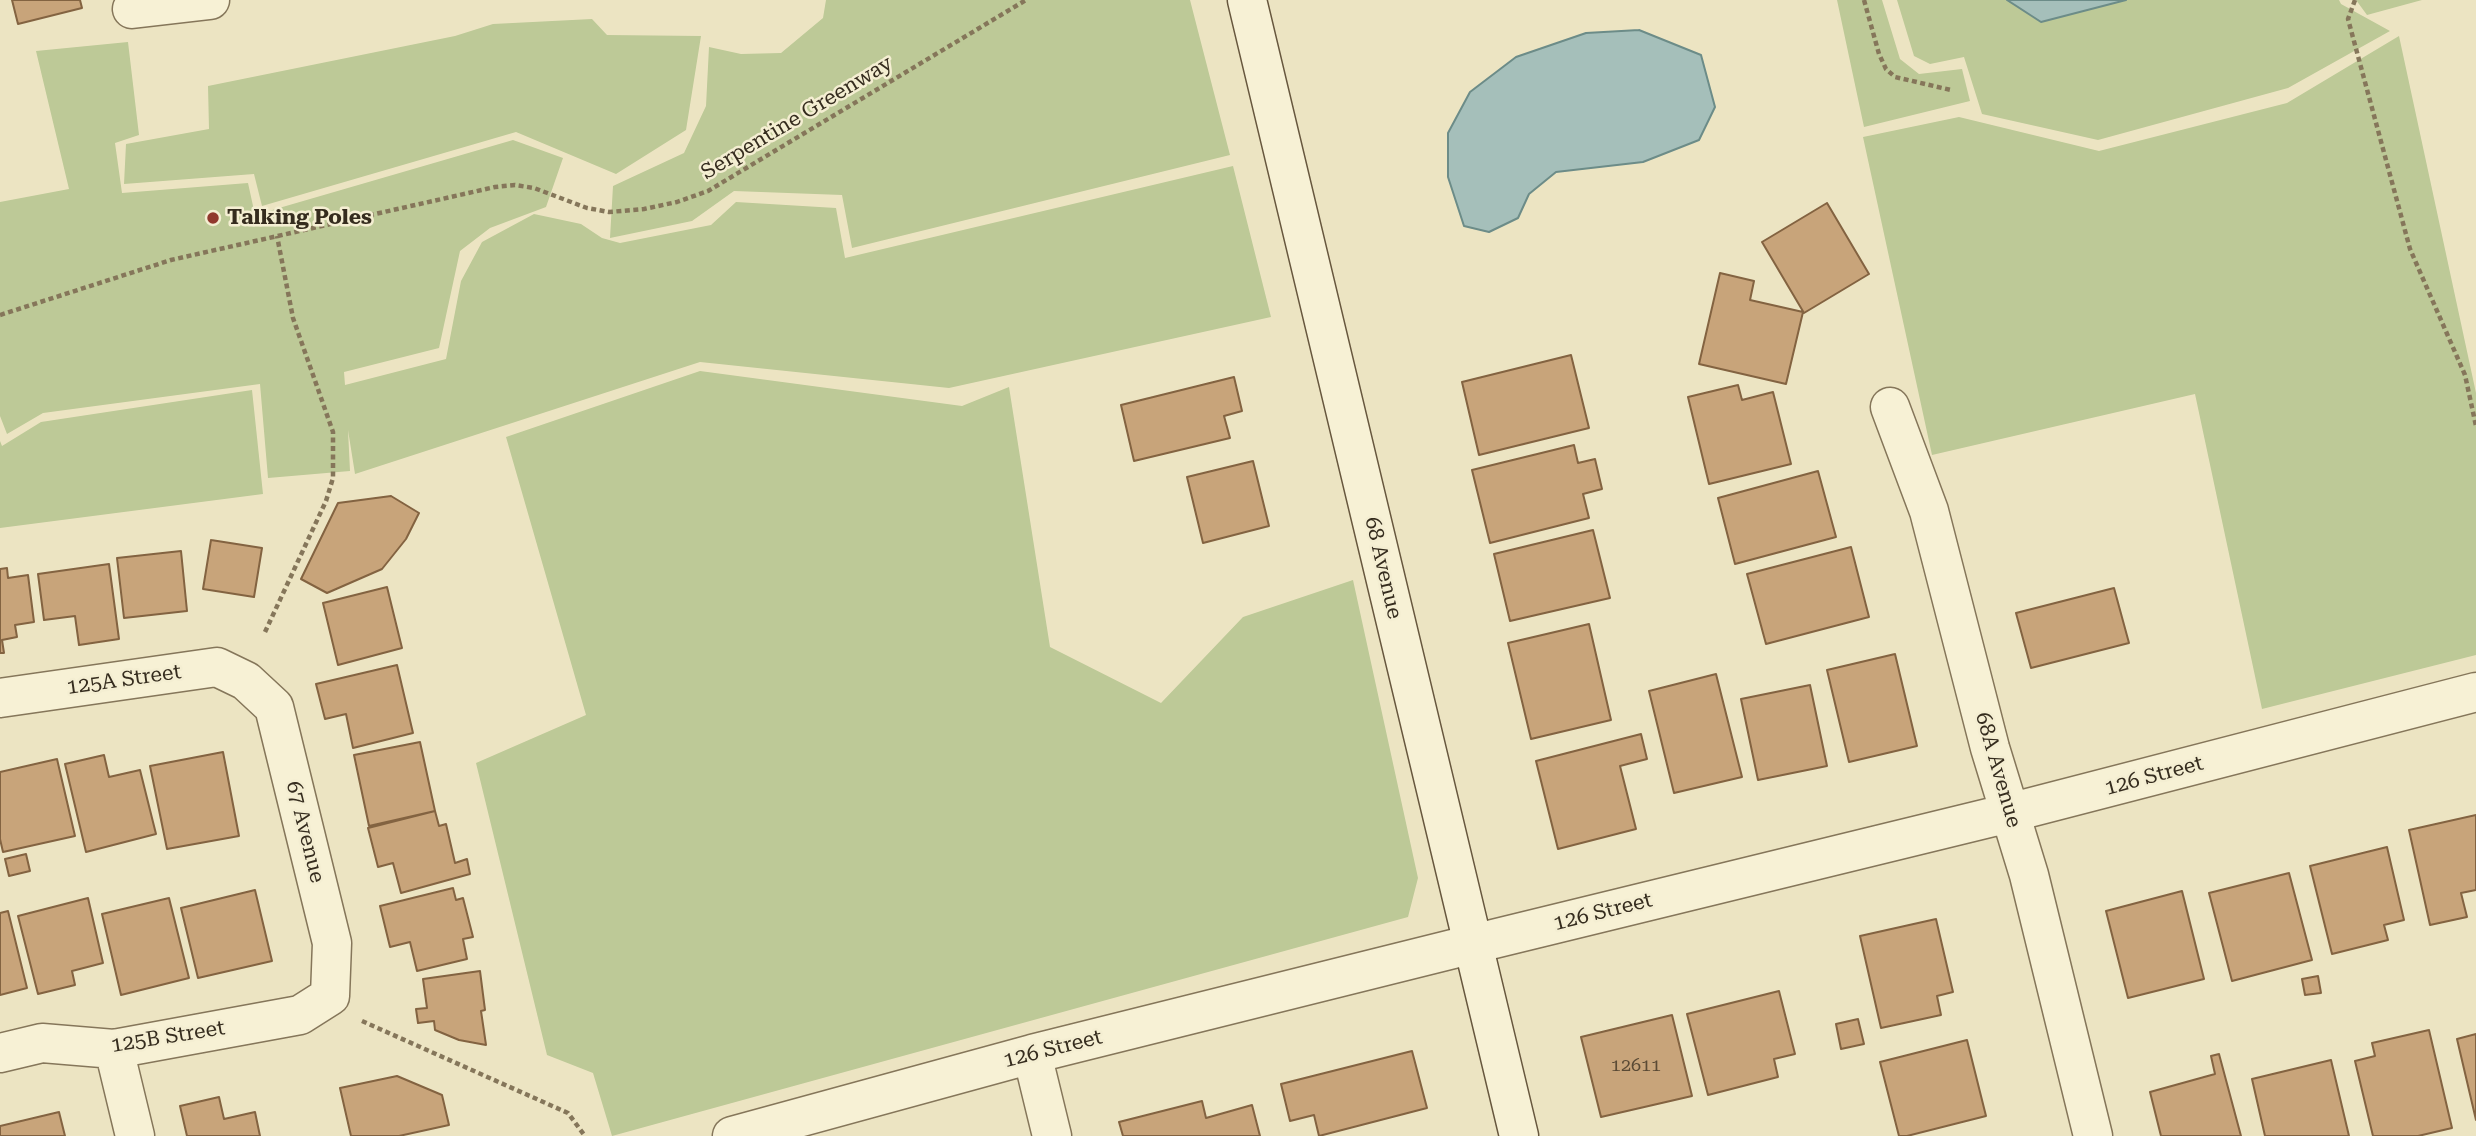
<!DOCTYPE html>
<html>
<head>
<meta charset="utf-8">
<style>
	body { margin:0 }
	canvas { display:block; background:#ece4c2 }
</style>
</head>
<body>
<canvas width="2476" height="1136"></canvas>
<script>
const g = document.querySelector('canvas').getContext('2d');
g.lineJoin = 'round';
function paint(path, color) { g.fillStyle = color; g.fill(path, 'evenodd'); }
const poly = rows => new Path2D(rows.map(r => 'M' + r).join(''));
function trace(path, color, width, dash) { g.strokeStyle = color; g.lineWidth = width; g.lineCap = dash ? 'butt' : 'round'; g.setLineDash(dash || []); g.stroke(path); }
function label(font, color, halo, rows, align = 'center') {
  g.font = font + ' "Roboto Serif",serif'; g.lineWidth = 5; g.setLineDash([]); g.textBaseline = 'middle'; g.strokeStyle = halo; g.fillStyle = color; for (const [text, x, y, turn = 0] of rows) {
    g.save(); g.translate(x, y); g.rotate((+turn || 0) * Math.PI / 180); g.textAlign = isNaN(turn) ? turn : align; if (halo) g.strokeText(text, 0, 0); g.fillText(text, 0, 0); g.restore();
  }
}
paint(poly([
	[826,0,1190,0,1230,155,852,248,842,195,734,191,692,221,610,238,613,186,684,153,706,106,709,47,741,54,781,53,823,18],
	[1837,0,1882,0,1900,59,1919,74,1962,69,1970,101,1864,127],
	[1897,0,2007,0,2041,22,2126,0,2339,0,2341,4,2390,31,2288,88,2098,140,1982,114,1964,57,1930,64,1914,56],
	[2356,0,2422,0,2367,15],
	[592,19,607,35,701,36,686,130,616,174,516,132,262,206,254,174,124,184,126,144,209,129,208,86,455,36,493,24],
	[2399,36,2476,393,2476,655,2262,709,2195,394,1932,455,1863,137,1959,117,2099,151,2287,103],
	[128,42,139,135,115,143,122,193,248,183,255,215,513,140,563,158,546,207,490,228,460,251,439,348,344,372,345,385,446,359,461,281,482,242,534,214,581,224,602,238,620,243,711,225,736,202,836,208,845,258,1233,166,1271,317,949,388,700,362,355,474,348,430,350,471,268,478,260,384,43,413,7,434,0,416,0,202,69,189,36,51],
	[700,371,962,406,1009,387,1050,647,1161,703,1243,617,1353,580,1418,878,1408,917,612,1136,593,1073,547,1055,476,763,586,715,506,437],
	[252,390,263,494,0,528,0,441,2,446,41,422]
]), '#bdc997');
const water = poly([
	[2007,0,2126,0,2041,22,2007,0],
	[1639,30,1701,55,1715,107,1699,140,1643,162,1556,172,1529,194,1518,218,1489,232,1464,226,1448,177,1448,133,1470,92,1516,57,1586,33,1639,30]
]);
paint(water, '#a5bfba');
trace(water, '#6c8c88', 2);
const building = poly([
	[12,0,80,0,82,8,18,24,12,0],
	[1827,203,1869,274,1804,313,1762,242,1827,203],
	[1720,273,1754,281,1750,300,1803,312,1786,384,1699,364,1720,273],
	[1571,355,1589,428,1479,455,1462,382,1571,355],
	[1234,377,1242,411,1224,416,1230,438,1134,461,1121,405,1234,377],
	[1738,385,1742,400,1773,392,1791,464,1709,484,1688,397,1738,385],
	[1574,445,1578,463,1595,459,1602,489,1583,494,1589,518,1490,543,1472,470,1574,445],
	[1253,461,1269,526,1203,543,1187,477,1253,461],
	[1818,471,1836,537,1735,564,1718,498,1818,471],
	[391,496,419,513,406,539,382,569,327,593,301,579,338,503,391,496],
	[1593,530,1610,598,1510,621,1494,554,1593,530],
	[211,540,262,548,254,597,203,589,211,540],
	[1851,547,1869,617,1766,644,1747,574,1851,547],
	[181,551,187,611,124,618,117,558,181,551],
	[109,564,119,639,79,645,75,616,44,620,38,574,109,564],
	[7,568,8,578,28,575,34,622,15,625,17,637,2,640,4,653,0,653,0,569,7,568],
	[387,587,402,648,338,665,323,603,387,587],
	[2114,588,2129,643,2031,668,2016,613,2114,588],
	[1589,624,1611,720,1531,739,1508,643,1589,624],
	[1895,654,1917,746,1849,762,1827,670,1895,654],
	[397,665,413,733,353,748,346,714,325,719,316,684,397,665],
	[1716,674,1742,777,1674,793,1649,691,1716,674],
	[1810,685,1827,766,1758,780,1741,699,1810,685],
	[1641,734,1647,759,1620,766,1636,829,1558,849,1536,761,1641,734],
	[420,742,435,811,369,826,354,755,420,742],
	[223,752,239,836,167,849,150,766,223,752],
	[104,755,109,777,140,770,156,834,86,852,65,764,104,755],
	[57,759,75,836,3,852,0,839,0,772,57,759],
	[435,811,439,826,446,824,455,863,467,859,470,874,401,893,393,863,378,867,368,828,435,811],
	[2476,815,2476,890,2461,893,2467,917,2430,925,2409,830,2476,815],
	[2387,847,2404,920,2384,925,2388,940,2332,954,2310,866,2387,847],
	[26,854,30,871,9,876,5,859,26,854],
	[2289,873,2312,960,2232,981,2209,893,2289,873],
	[453,888,456,900,463,898,473,937,463,939,467,959,417,971,410,942,390,947,380,906,453,888],
	[255,890,272,961,198,978,181,908,255,890],
	[2182,891,2204,979,2128,998,2106,911,2182,891],
	[88,898,103,963,72,971,75,985,38,994,18,916,88,898],
	[169,898,189,978,121,995,102,914,169,898],
	[8,911,27,988,0,995,0,913,8,911],
	[1936,919,1953,992,1937,996,1941,1015,1881,1028,1860,936,1936,919],
	[480,971,485,1010,481,1011,486,1045,459,1040,435,1030,434,1021,418,1023,416,1009,427,1008,423,979,480,971],
	[2318,976,2321,993,2305,995,2302,979,2318,976],
	[1779,991,1795,1054,1774,1059,1778,1077,1708,1095,1687,1014,1779,991],
	[1672,1015,1692,1096,1601,1117,1581,1037,1672,1015],
	[1858,1019,1864,1044,1841,1049,1836,1024,1858,1019],
	[2429,1030,2452,1128,2418,1136,2373,1136,2355,1061,2375,1056,2372,1043,2429,1030],
	[2476,1034,2476,1120,2457,1039,2476,1034],
	[1967,1040,1986,1116,1907,1136,1899,1136,1880,1062,1967,1040],
	[1412,1051,1427,1108,1319,1136,1314,1115,1290,1121,1281,1084,1412,1051],
	[2219,1054,2241,1136,2161,1136,2150,1092,2215,1074,2211,1056,2219,1054],
	[2331,1060,2349,1136,2265,1136,2252,1079,2331,1060],
	[397,1076,442,1095,449,1125,399,1136,351,1136,340,1088,397,1076],
	[219,1097,224,1119,255,1112,260,1136,187,1136,180,1106,219,1097],
	[1202,1101,1206,1118,1252,1105,1260,1136,1123,1136,1119,1122,1202,1101],
	[59,1112,65,1136,0,1136,0,1126,59,1112]
]);
paint(building, '#c8a47a');
trace(building, '#836341', 2);
const street = poly([
	[132,9,210,0],
	[1890,407,1929,511,1990,748,2029,875,2093,1136],
	[0,698,217,667,246,681,274,707,332,943,330,996,300,1015,114,1049,42,1043,0,1053],
	[114,1049,135,1136],
	[1032,1054,1052,1136],
	[732,1136,1032,1054,1473,944,2009,813,2476,692]
]);
const secondary = poly([
	[1247,0,1519,1136]
]);
trace(street, '#85765a', 41);
trace(secondary, '#67573e', 41);
trace(poly([
	[1864,0,1879,54,1886,69,1895,77,1951,90],
	[2355,0,2348,19,2410,249,2465,375,2476,426],
	[0,315,171,260,495,187,515,185,534,188,587,208,609,212,644,209,677,202,708,191,1026,0],
	[265,632,326,501,333,478,333,432,293,318,277,236],
	[362,1021,568,1113,585,1136]
]), '#85765a', 4.5, [5, 3.5]);
trace(street, '#f7f1d5', 38);
trace(secondary, '#f7f1d5', 38);
for (const [x, y, r, color] of [
	[213,218,7,"#91382d"]
]) { const dot = new Path2D(); dot.arc(x, y, r, 0, 2 * Math.PI); g.fillStyle = color; g.fill(dot); trace(dot, '#f4eed2', 2.5); }
label('18px', '#5a4a35', null, [
	["12611",1636,1066]
]);
label('21px', '#352c1e', '#f4eed2', [
	["Serpentine Greenway",797,118,-31],
	["68 Avenue",1383,568,77],
	["125A Street",124,680,-8],
	["68A Avenue",1998,770,74],
	["126 Street",2154,776,-15],
	["67 Avenue",305,832,76],
	["126 Street",1603,912,-14],
	["125B Street",168,1037,-9],
	["126 Street",1053,1049,-14]
]);
label('bold 21px', '#352c1e', '#f4eed2', [
	["Talking Poles",227,218]
], 'left');
</script>
</body>
</html>
